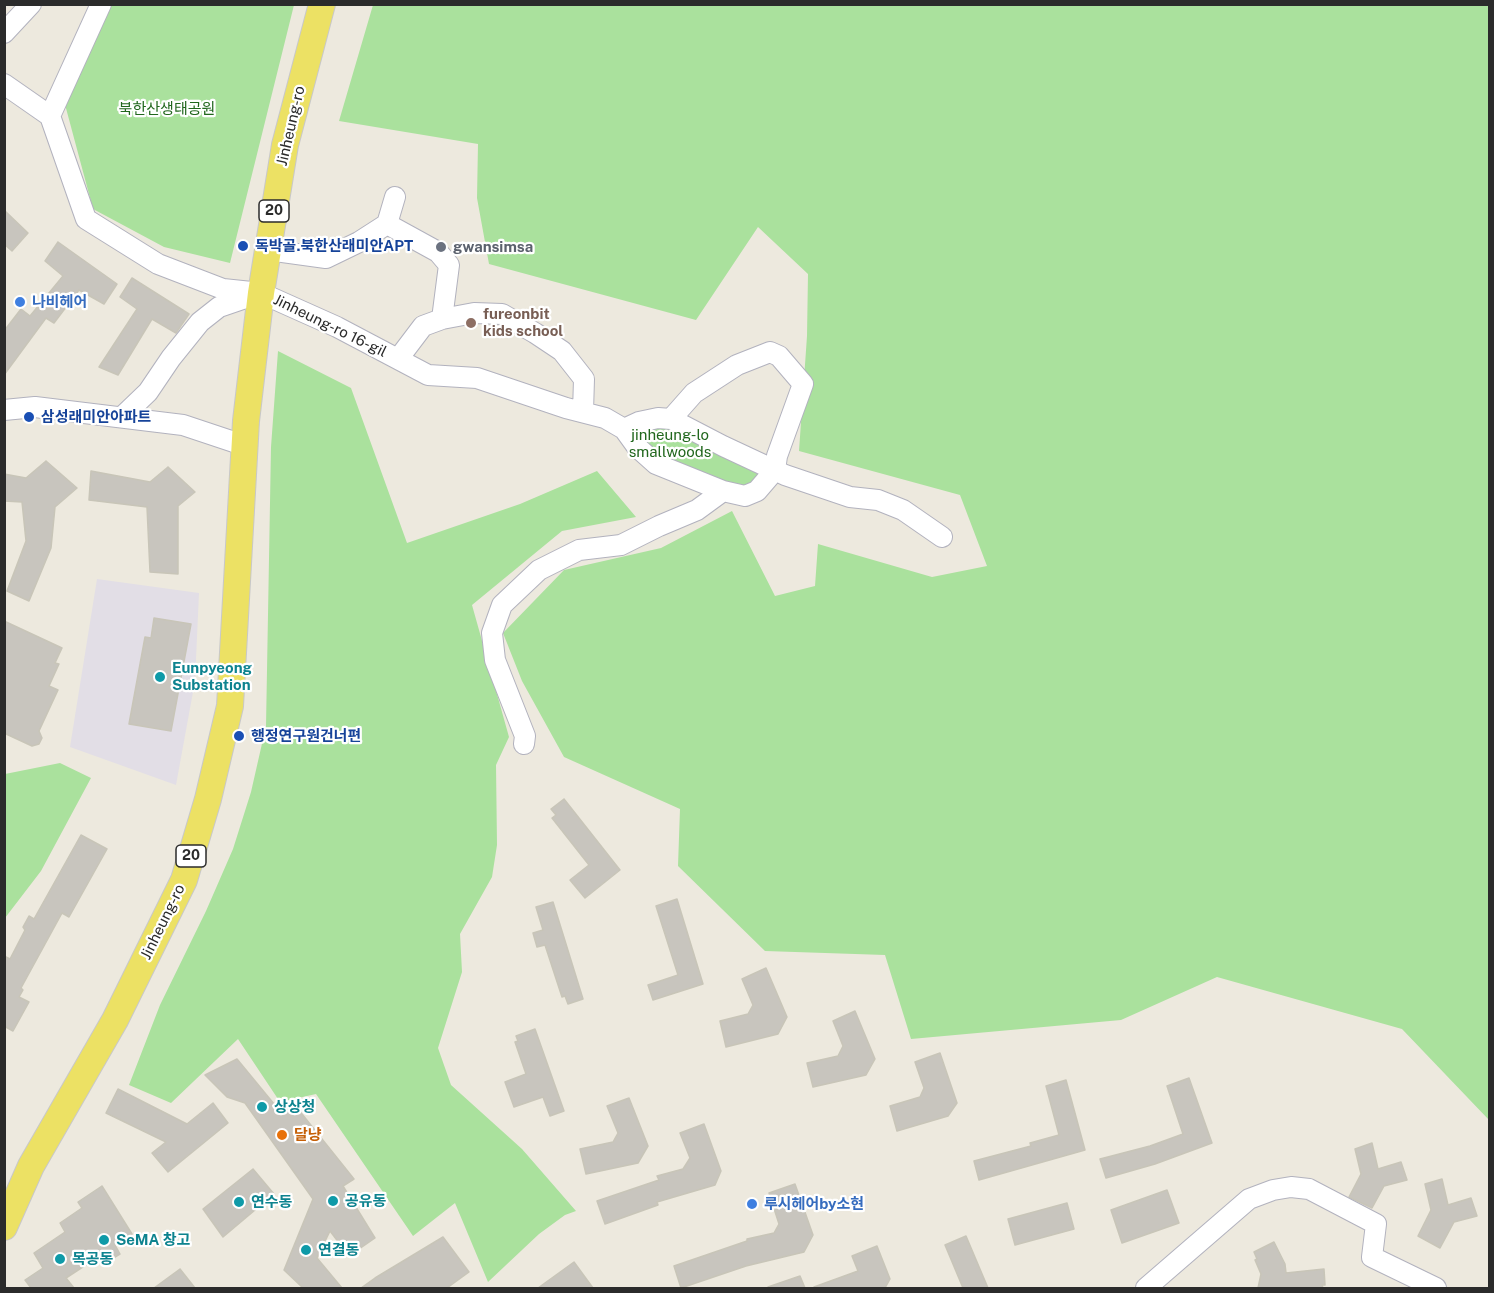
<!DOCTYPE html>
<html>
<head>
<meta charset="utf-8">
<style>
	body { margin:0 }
	#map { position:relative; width:1494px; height:1293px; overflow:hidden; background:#ede9de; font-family:"Public Sans",sans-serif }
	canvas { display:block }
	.frame { position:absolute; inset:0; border:6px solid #2b2b2b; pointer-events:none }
</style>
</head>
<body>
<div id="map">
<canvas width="1494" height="1293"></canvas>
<div class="frame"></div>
</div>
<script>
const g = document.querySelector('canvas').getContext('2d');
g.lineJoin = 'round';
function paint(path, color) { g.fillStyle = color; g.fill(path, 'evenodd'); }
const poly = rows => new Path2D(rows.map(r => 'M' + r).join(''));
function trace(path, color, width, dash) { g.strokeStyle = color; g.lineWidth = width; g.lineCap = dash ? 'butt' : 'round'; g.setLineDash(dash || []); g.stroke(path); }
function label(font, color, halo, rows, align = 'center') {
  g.font = font + ' "Public Sans","Noto Sans KR",sans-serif'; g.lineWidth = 4.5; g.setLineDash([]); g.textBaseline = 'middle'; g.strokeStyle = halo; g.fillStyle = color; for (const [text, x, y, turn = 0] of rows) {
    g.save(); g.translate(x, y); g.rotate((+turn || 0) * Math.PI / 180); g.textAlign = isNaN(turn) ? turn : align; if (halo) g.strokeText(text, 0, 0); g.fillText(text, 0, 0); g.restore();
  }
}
paint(poly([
	[97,579,199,593,195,681,176,785,70,747]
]), '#e2dee6');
paint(poly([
	[108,5,294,5,230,263,164,247,93,209,63,97],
	[373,5,1489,5,1489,1120,1402,1029,1217,977,1121,1020,911,1039,885,955,765,951,678,866,680,809,564,757,522,681,503,633,564,570,661,548,732,511,775,596,815,586,818,544,932,577,987,566,960,495,799,451,807,336,808,274,758,227,696,320,489,264,477,198,478,144,339,121],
	[278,351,351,388,407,543,520,504,597,471,636,517,562,531,472,605,509,737,496,765,497,845,492,877,460,934,462,972,438,1048,451,1085,522,1149,576,1211,565,1215,539,1234,488,1282,455,1203,413,1236,316,1094,280,1102,238,1039,171,1103,129,1085,160,1005,206,911,233,849,251,792,266,726,271,447],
	[671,423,762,469,752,484,736,486,651,457,632,434,646,424],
	[60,763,91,778,41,871,5,918,5,774]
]), '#aae19d');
const building = poly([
	[4,210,28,233,12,251,4,244,4,210],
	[58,242,117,284,104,304,79,290,54,323,46,318,4,375,4,331,21,309,30,316,63,276,45,261,58,242],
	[132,278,189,314,176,333,152,319,118,375,99,367,137,309,120,297,132,278],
	[46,461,77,488,55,507,51,548,29,601,7,591,26,541,22,502,4,501,4,474,26,478,46,461],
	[168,467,195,492,178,506,178,574,150,572,147,507,89,500,91,471,150,482,168,467],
	[154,618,191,624,171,731,129,724,145,637,151,638,154,618],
	[4,621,62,648,55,663,59,664,49,686,58,690,39,731,42,738,39,744,32,746,4,733,4,621],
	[564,799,620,870,585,898,570,880,589,865,552,818,556,815,551,809,564,799],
	[81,835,107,849,69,917,62,913,21,988,23,990,19,997,29,1002,13,1031,4,1026,4,956,10,959,25,930,23,927,29,916,34,919,81,835],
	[677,899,703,984,653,1000,648,985,678,975,656,906,677,899],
	[553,902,583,999,568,1004,565,996,562,997,545,945,537,947,533,933,543,930,536,907,553,902],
	[766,968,787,1017,778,1034,726,1047,720,1021,748,1014,753,1005,742,979,766,968],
	[855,1011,875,1059,866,1075,813,1087,807,1063,838,1056,843,1046,833,1021,855,1011],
	[535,1029,564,1111,550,1116,543,1097,514,1107,505,1082,526,1074,515,1042,518,1041,516,1036,535,1029],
	[940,1053,957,1103,948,1116,897,1131,890,1106,920,1097,924,1088,915,1062,940,1053],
	[237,1059,279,1110,294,1104,354,1179,343,1186,375,1238,349,1256,330,1231,317,1258,342,1288,303,1288,284,1270,313,1199,245,1103,227,1097,205,1075,237,1059],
	[1189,1078,1212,1143,1155,1164,1106,1178,1100,1159,1150,1146,1183,1134,1167,1086,1189,1078],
	[1066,1080,1085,1150,979,1180,974,1161,1031,1146,1030,1143,1059,1135,1046,1086,1066,1080],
	[118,1089,187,1124,213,1103,228,1123,168,1172,152,1153,166,1142,106,1113,118,1089],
	[629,1098,648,1146,638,1163,586,1174,580,1149,613,1142,618,1133,607,1106,629,1098],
	[704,1124,721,1171,715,1185,657,1202,658,1205,605,1224,597,1201,659,1180,657,1176,683,1169,690,1158,680,1133,704,1124],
	[1372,1143,1378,1169,1401,1162,1407,1180,1384,1186,1372,1208,1349,1197,1361,1174,1355,1149,1372,1143],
	[253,1169,274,1194,223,1237,203,1209,253,1169],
	[1442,1179,1448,1205,1471,1198,1477,1216,1454,1222,1440,1248,1418,1236,1431,1210,1425,1184,1442,1179],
	[795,1184,813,1235,804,1252,746,1266,681,1288,674,1266,747,1241,747,1239,774,1233,779,1224,769,1193,795,1184],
	[102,1186,132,1234,115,1245,120,1254,105,1263,101,1255,66,1278,74,1288,31,1288,25,1280,43,1268,34,1253,65,1232,60,1223,82,1208,78,1202,102,1186],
	[1167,1190,1179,1223,1122,1243,1111,1210,1167,1190],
	[1067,1203,1074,1229,1015,1245,1008,1219,1067,1203],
	[966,1236,988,1288,963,1288,945,1245,966,1236],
	[443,1237,469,1272,447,1288,361,1288,375,1278,443,1237],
	[1274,1242,1285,1264,1286,1273,1324,1269,1325,1285,1322,1285,1323,1288,1258,1288,1261,1274,1255,1260,1257,1259,1254,1252,1274,1242],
	[877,1246,890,1279,885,1288,814,1288,814,1287,858,1271,852,1256,877,1246],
	[574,1262,593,1288,538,1288,574,1262],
	[180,1269,195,1288,154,1288,180,1269],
	[800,1276,805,1288,769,1288,768,1287,800,1276]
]);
paint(building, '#c8c5be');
trace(building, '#c8c5b8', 1.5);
const minor = poly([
	[4,33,31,4],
	[4,84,50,116,86,219,158,264,223,289,261,293,337,327,428,375,477,378,566,408,605,418,624,429,637,447,656,464,723,491,745,496,757,491,775,470,777,456,803,384,779,356,770,352,737,365,694,393,671,419,658,418,639,422,624,429],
	[50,116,101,4],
	[395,197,387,224,438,252,449,265,442,319],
	[268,250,326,258,359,242,387,224],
	[398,359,423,326,442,319,474,313,502,314,535,333,562,351,584,379,583,412],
	[4,410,35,407,183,425,246,446],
	[123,416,148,392,171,358,200,322,219,307,254,295],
	[671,419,723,446,785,475,850,497,878,500,903,510,942,537],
	[524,744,525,736,495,660,492,633,502,605,539,570,579,550,621,545,659,526,697,510,723,491],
	[1146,1288,1249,1199,1273,1190,1291,1187,1309,1189,1376,1224,1372,1257,1436,1288]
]);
const major = poly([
	[4,1227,31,1166,115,1020,184,880,208,799,230,706,246,421,261,293,285,145,322,4]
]);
trace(minor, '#b2b2be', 22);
trace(major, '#c8c8c8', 28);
trace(minor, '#fff', 20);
trace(major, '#ece164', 26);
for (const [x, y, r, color] of [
	[243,246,6,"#1a4fb4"],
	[441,247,6,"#6b7280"],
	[20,302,6,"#3f7fe0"],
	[471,323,6,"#8d6e63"],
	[29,417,6,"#1a4fb4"],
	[160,677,6,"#0f9aa8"],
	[239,736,6,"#1a4fb4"],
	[262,1107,6,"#0f9aa8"],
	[282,1135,6,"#e8710a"],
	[333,1201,6,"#0f9aa8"],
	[239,1202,6,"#0f9aa8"],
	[752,1204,6,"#3f7fe0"],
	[104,1240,6,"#0f9aa8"],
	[306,1250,6,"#0f9aa8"],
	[60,1259,6,"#0f9aa8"]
]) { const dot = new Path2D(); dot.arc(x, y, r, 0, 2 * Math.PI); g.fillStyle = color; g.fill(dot); trace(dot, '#fff', 2); }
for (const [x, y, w] of [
	[274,211,30],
	[191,856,30]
]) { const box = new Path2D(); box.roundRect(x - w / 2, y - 11, w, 22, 4.5); g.fillStyle = '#fff'; g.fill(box); trace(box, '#2b2b2b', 1.5); }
label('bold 14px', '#2b2b2b', null, [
	["20",274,211],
	["20",191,856]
]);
label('15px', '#21671d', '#fff', [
	["북한산생태공원",167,109],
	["jinheung-lo",670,435],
	["smallwoods",670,452]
]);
label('15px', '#2b2b2b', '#fff', [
	["Jinheung-ro",291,126,-77],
	["Jinheung-ro 16-gil",330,326,26],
	["Jinheung-ro",163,922,-64]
]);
label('bold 15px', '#164399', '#fff', [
	["독박골.북한산래미안APT",255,246],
	["삼성래미안아파트",41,417],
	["행정연구원건너편",251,736]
], 'left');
label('bold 15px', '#5b616d', '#fff', [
	["gwansimsa",453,247]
], 'left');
label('bold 15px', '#366cbe', '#fff', [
	["나비헤어",32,302],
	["루시헤어by소현",764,1204]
], 'left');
label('bold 15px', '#785e54', '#fff', [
	["fureonbit",483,314],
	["kids school",483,331]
], 'left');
label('bold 15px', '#0d838f', '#fff', [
	["Eunpyeong",172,668],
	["Substation",172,685],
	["상상청",274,1107],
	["공유동",345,1201],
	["연수동",251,1202],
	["SeMA 창고",116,1240],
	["연결동",318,1250],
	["목공동",72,1259]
], 'left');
label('bold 15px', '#c56008', '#fff', [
	["달냥",294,1135]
], 'left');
</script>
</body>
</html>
